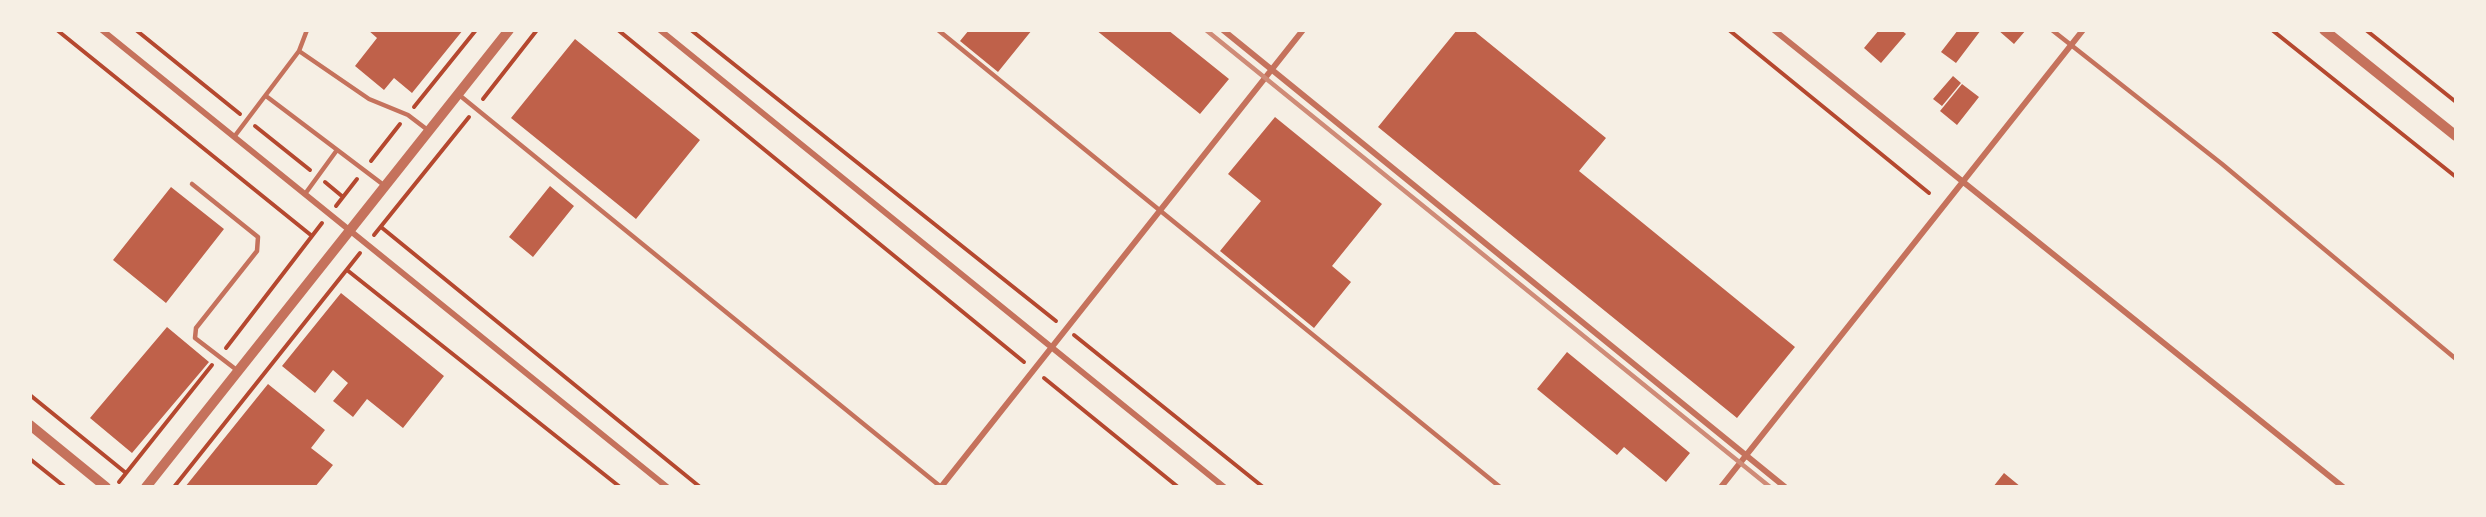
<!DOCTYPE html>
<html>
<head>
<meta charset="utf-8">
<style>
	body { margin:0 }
	#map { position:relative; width:2486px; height:517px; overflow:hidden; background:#f6efe4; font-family:"Varela Round",sans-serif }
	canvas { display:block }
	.frame { position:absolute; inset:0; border:32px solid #f6efe4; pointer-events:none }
</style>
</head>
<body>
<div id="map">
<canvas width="2486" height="517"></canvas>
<div class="frame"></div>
</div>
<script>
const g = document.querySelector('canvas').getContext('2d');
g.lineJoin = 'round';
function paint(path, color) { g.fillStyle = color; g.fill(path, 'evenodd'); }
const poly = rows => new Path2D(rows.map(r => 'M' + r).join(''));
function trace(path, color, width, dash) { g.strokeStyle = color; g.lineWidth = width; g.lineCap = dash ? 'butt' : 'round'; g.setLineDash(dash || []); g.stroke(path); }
paint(poly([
	[368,30,463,30,412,93,394,78,384,90,355,66,377,38],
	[969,30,1032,30,998,72,960,41],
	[1096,30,1168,30,1229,79,1200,114],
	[1457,30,1473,30,1606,138,1579,171,1795,347,1737,418,1378,127],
	[1879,30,1901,30,1906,34,1881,63,1864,48],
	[1958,30,1981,30,1956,63,1941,52],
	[1998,30,2026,30,2014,44],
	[575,39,700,140,636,219,511,118],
	[1953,76,1961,83,1942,106,1933,99],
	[1962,84,1979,97,1957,125,1940,111],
	[1275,117,1382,204,1332,266,1351,282,1314,328,1220,251,1261,201,1228,174],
	[550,186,574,206,533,257,509,237],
	[171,187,224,229,166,303,113,260],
	[341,293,444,376,403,428,367,399,353,417,333,401,348,383,333,370,315,393,282,366],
	[167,327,209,362,132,453,90,418],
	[1567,352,1690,453,1666,482,1624,447,1617,455,1537,389],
	[268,384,325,430,311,448,333,465,315,487,185,487],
	[2004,473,2021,487,1993,487]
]), '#bf614a');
trace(poly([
	[57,30,312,236],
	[136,30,240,114],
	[618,30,1024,362],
	[691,30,1056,321],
	[1729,30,1929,193],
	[2272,30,2456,177],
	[2366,30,2456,102],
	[483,99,537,30],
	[414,107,476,30],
	[255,126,310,170],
	[371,161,400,124],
	[325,182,343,197],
	[336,206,357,179],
	[381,227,700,487],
	[374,235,469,117],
	[347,270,620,487],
	[1074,335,1263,487],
	[226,348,322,223],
	[1044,378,1178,487],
	[30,395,126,473],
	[30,459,65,487],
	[119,482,212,365],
	[174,487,360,253]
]), '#b5482f', 4);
trace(poly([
	[938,30,1500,487],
	[2052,30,2222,164,2456,359],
	[299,51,369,99,408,115,429,131],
	[458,94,941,487],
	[266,96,385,186],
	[234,137,299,51,307,30],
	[192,184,258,237,257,251,196,328,195,338,238,371],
	[305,194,337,150]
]), '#c5725c', 4.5);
trace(poly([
	[102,30,667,487],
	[660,30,1224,487],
	[1223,30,1785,487],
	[1774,30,2343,487],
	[941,487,1303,30],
	[1721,487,2083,30]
]), '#c5725c', 6);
trace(poly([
	[2324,30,2456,136],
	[30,425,106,487],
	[146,487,509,30]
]), '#c5725c', 10);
trace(poly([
	[1206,30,1770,487]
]), '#cf8b77', 4.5);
</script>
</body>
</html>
